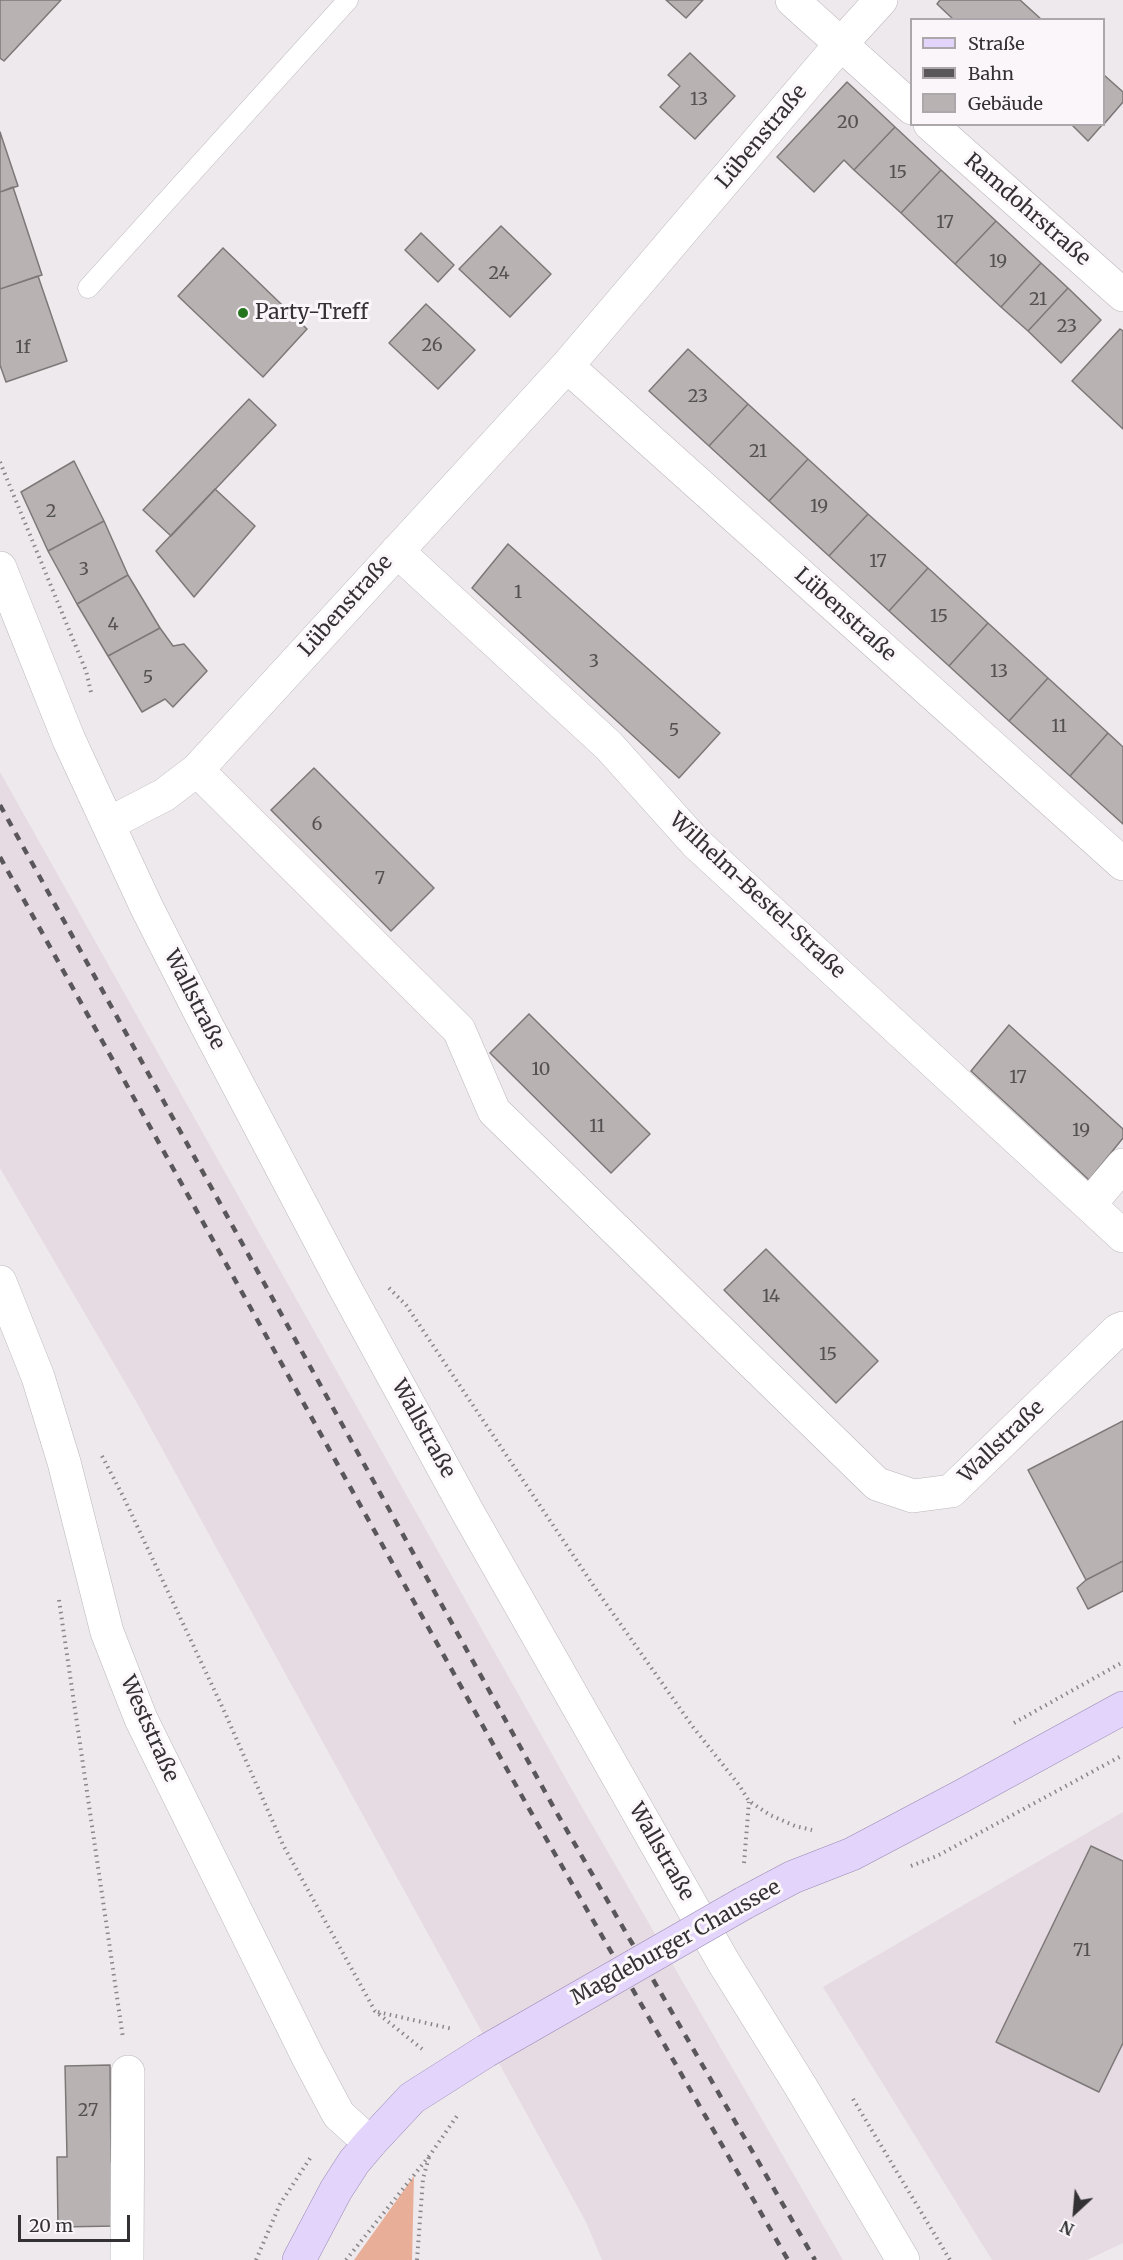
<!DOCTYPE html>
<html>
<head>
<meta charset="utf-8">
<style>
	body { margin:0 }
	#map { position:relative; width:1123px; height:2260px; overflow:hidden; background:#eee9ec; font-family:Merriweather,serif }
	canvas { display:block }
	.legend { position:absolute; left:910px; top:18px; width:195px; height:108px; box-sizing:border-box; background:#fbf6fa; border:2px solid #aba7aa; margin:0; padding:8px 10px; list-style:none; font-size:18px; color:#333133 }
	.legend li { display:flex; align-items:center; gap:12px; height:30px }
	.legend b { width:30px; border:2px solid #aba7aa }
	.north { position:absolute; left:1045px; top:2182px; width:60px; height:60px; -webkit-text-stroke:4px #fbf6fa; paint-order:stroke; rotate:206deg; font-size:16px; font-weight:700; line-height:24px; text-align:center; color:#333133 }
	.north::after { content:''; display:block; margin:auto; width:21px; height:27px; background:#333133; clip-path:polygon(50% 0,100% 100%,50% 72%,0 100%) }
	.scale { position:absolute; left:18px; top:2215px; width:112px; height:27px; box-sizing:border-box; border:3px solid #333133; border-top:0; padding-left:8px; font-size:18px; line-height:21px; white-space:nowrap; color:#333133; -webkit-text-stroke:4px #fbf6fa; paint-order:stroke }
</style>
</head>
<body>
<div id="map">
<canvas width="1123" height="2260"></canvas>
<ul class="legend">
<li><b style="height:8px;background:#e3d4fc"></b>Straße</li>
<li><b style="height:8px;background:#5a575a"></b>Bahn</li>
<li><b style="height:16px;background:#b8b2b3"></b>Gebäude</li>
</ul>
<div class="north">N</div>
<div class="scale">20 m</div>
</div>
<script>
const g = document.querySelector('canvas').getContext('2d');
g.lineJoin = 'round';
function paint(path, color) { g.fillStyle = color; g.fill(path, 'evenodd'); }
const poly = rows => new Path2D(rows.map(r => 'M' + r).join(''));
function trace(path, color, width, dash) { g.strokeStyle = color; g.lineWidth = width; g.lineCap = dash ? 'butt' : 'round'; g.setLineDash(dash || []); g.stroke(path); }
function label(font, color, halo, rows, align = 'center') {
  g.font = font + ' Merriweather,serif'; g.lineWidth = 6; g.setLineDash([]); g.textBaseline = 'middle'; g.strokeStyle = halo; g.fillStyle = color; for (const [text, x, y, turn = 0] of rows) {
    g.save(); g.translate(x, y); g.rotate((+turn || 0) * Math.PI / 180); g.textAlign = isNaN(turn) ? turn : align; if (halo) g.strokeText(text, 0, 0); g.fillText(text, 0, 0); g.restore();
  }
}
paint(poly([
	[0,772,575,1795,843,2260,602,2260,586,2222,137,1403,0,1168],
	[1123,1812,1123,2243,1087,2260,992,2260,823,1987]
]), '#e6dae3');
paint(poly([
	[414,2176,412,2260,354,2260]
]), '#e8ae98');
const building = poly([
	[0,0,61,0,4,61,0,58,0,0],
	[666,0,703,0,686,18,666,0],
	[940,0,1020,0,1042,20,954,20,937,4,940,0],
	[690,53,735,96,695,139,660,107,680,86,668,75,690,53],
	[1104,75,1123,92,1123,102,1104,124,1104,75],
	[847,82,895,127,854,170,844,160,814,192,777,157,847,82],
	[1071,124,1103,124,1088,141,1071,124],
	[895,127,941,170,901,213,854,170,895,127],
	[0,132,18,186,0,192,0,132],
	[941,170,996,221,955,264,901,213,941,170],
	[13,187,42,275,0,289,0,192,13,187],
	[996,221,1041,263,1001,307,955,264,996,221],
	[501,226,551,274,510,317,459,269,501,226],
	[421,233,454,265,438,282,405,250,421,233],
	[223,248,307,329,263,377,178,296,223,248],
	[1041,263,1068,288,1028,331,1001,307,1041,263],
	[38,276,67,361,6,382,0,365,0,289,38,276],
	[1068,288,1101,320,1061,363,1028,331,1068,288],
	[426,304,475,350,438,389,389,343,426,304],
	[1120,329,1123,331,1123,429,1072,381,1120,329],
	[688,349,748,404,709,446,649,391,688,349],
	[249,399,276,425,171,536,143,510,249,399],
	[748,404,808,459,769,501,709,446,748,404],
	[808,459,868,514,829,556,769,501,808,459],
	[74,461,104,521,48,551,21,492,74,461],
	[215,489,255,526,194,597,156,551,215,489],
	[868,514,928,568,889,611,829,556,868,514],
	[104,521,128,575,77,604,48,551,104,521],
	[508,544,720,733,679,778,472,588,508,544],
	[928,568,988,623,949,666,889,611,928,568],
	[128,575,160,628,108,656,77,604,128,575],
	[988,623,1048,678,1009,721,949,666,988,623],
	[160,628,173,646,184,644,207,671,173,707,165,699,142,712,108,656,160,628],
	[1048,678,1108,733,1070,776,1009,721,1048,678],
	[1108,733,1123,747,1123,824,1070,776,1108,733],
	[314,768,434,888,391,931,271,810,314,768],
	[529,1014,650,1134,611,1173,490,1053,529,1014],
	[1009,1025,1123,1129,1123,1138,1089,1180,971,1071,1009,1025],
	[766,1249,878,1361,836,1403,724,1290,766,1249],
	[1123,1421,1123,1561,1086,1580,1028,1470,1123,1421],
	[1123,1561,1123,1591,1088,1609,1077,1588,1086,1580,1123,1561],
	[1091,1846,1123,1861,1123,2043,1099,2092,996,2042,1091,1846],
	[110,2065,111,2162,116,2162,117,2226,58,2227,57,2157,67,2157,65,2066,110,2065]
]);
paint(building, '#b8b2b3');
trace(building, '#7d7878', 1.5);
const service = poly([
	[88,288,348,0]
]);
const minor = poly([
	[792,0,912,108],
	[930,124,1123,295],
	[567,366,1123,864],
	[397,551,609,746,696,843,1123,1236],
	[0,568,69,740,147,908,207,1026,344,1286,467,1511,724,1963,801,2087,903,2260],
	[197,770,459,1030,494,1111,877,1484,913,1496,951,1491,1118,1330,1123,1328],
	[108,824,164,795,197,770,567,366,840,45,881,0],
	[1090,1204,1123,1165],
	[0,1282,38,1377,64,1462,107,1632,141,1719,308,2057,335,2108,339,2115,370,2143],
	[127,2260,128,2072]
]);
const primary = poly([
	[744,1903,793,1877,852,1854,962,1796,1123,1708],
	[299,2260,336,2190,354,2162,370,2143,412,2098,486,2051]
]);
trace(service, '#bcb7bb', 21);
trace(minor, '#bcb7bb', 34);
trace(primary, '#9988b4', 34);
trace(poly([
	[0,462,86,671,91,692],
	[389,1288,406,1305,595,1588,693,1727,739,1785,749,1801,770,1815,795,1826,812,1830],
	[102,1456,123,1496,226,1715,283,1845,375,2011,422,2049],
	[59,1600,123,2038],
	[1014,1723,1123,1662],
	[744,1863,749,1802],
	[911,1866,937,1856,1123,1755],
	[378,2012,453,2029],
	[853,2099,950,2260],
	[256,2260,280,2204,311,2157],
	[346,2260,430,2155,459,2113],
	[417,2260,423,2179,429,2157]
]), '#8a8789', 4, [1.5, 4.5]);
trace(service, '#fff', 20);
trace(minor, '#fff', 33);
trace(primary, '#e3d4fc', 33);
trace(poly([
	[0,805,554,1808,815,2260],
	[0,857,528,1807,788,2260]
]), '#5a575a', 4.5, [8, 8]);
const primaryBridge = poly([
	[486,2051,744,1903]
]);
trace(primaryBridge, '#9988b4', 34, []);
trace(primaryBridge, '#e3d4fc', 33);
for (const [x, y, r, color] of [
	[243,313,6,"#25751e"]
]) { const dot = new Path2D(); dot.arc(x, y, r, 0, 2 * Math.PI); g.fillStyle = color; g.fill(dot); trace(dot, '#fbf6fa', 2); }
label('18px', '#545153', null, [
	["13",699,100],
	["20",848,123],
	["15",898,173],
	["17",945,223],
	["19",998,262],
	["24",499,274],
	["21",1038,300],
	["23",1067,327],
	["26",432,346],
	["1f",23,348],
	["23",698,397],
	["21",758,452],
	["19",819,507],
	["2",51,512],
	["17",878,562],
	["3",84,570],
	["1",518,593],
	["15",939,617],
	["4",113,625],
	["3",594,662],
	["13",999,672],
	["5",148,678],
	["11",1059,727],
	["5",674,731],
	["6",317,825],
	["7",380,879],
	["10",541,1070],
	["17",1018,1078],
	["11",597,1127],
	["19",1081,1131],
	["14",771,1297],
	["15",828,1355],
	["71",1082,1951],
	["27",88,2111]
]);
label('21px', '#333133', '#fbf6fa', [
	["Lübenstraße",762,137,-50],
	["Ramdohrstraße",1027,210,41],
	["Lübenstraße",346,606,-48],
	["Lübenstraße",845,615,42],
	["Wilhelm-Bestel-Straße",757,896,43],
	["Wallstraße",194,1000,63],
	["Wallstraße",423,1429,61],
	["Wallstraße",1002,1442,-44],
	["Weststraße",149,1729,66],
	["Wallstraße",661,1852,60],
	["Magdeburger Chaussee",676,1943,-29]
]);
label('21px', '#333133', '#fbf6fa', [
	["Party-Treff",255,313]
], 'left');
</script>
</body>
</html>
